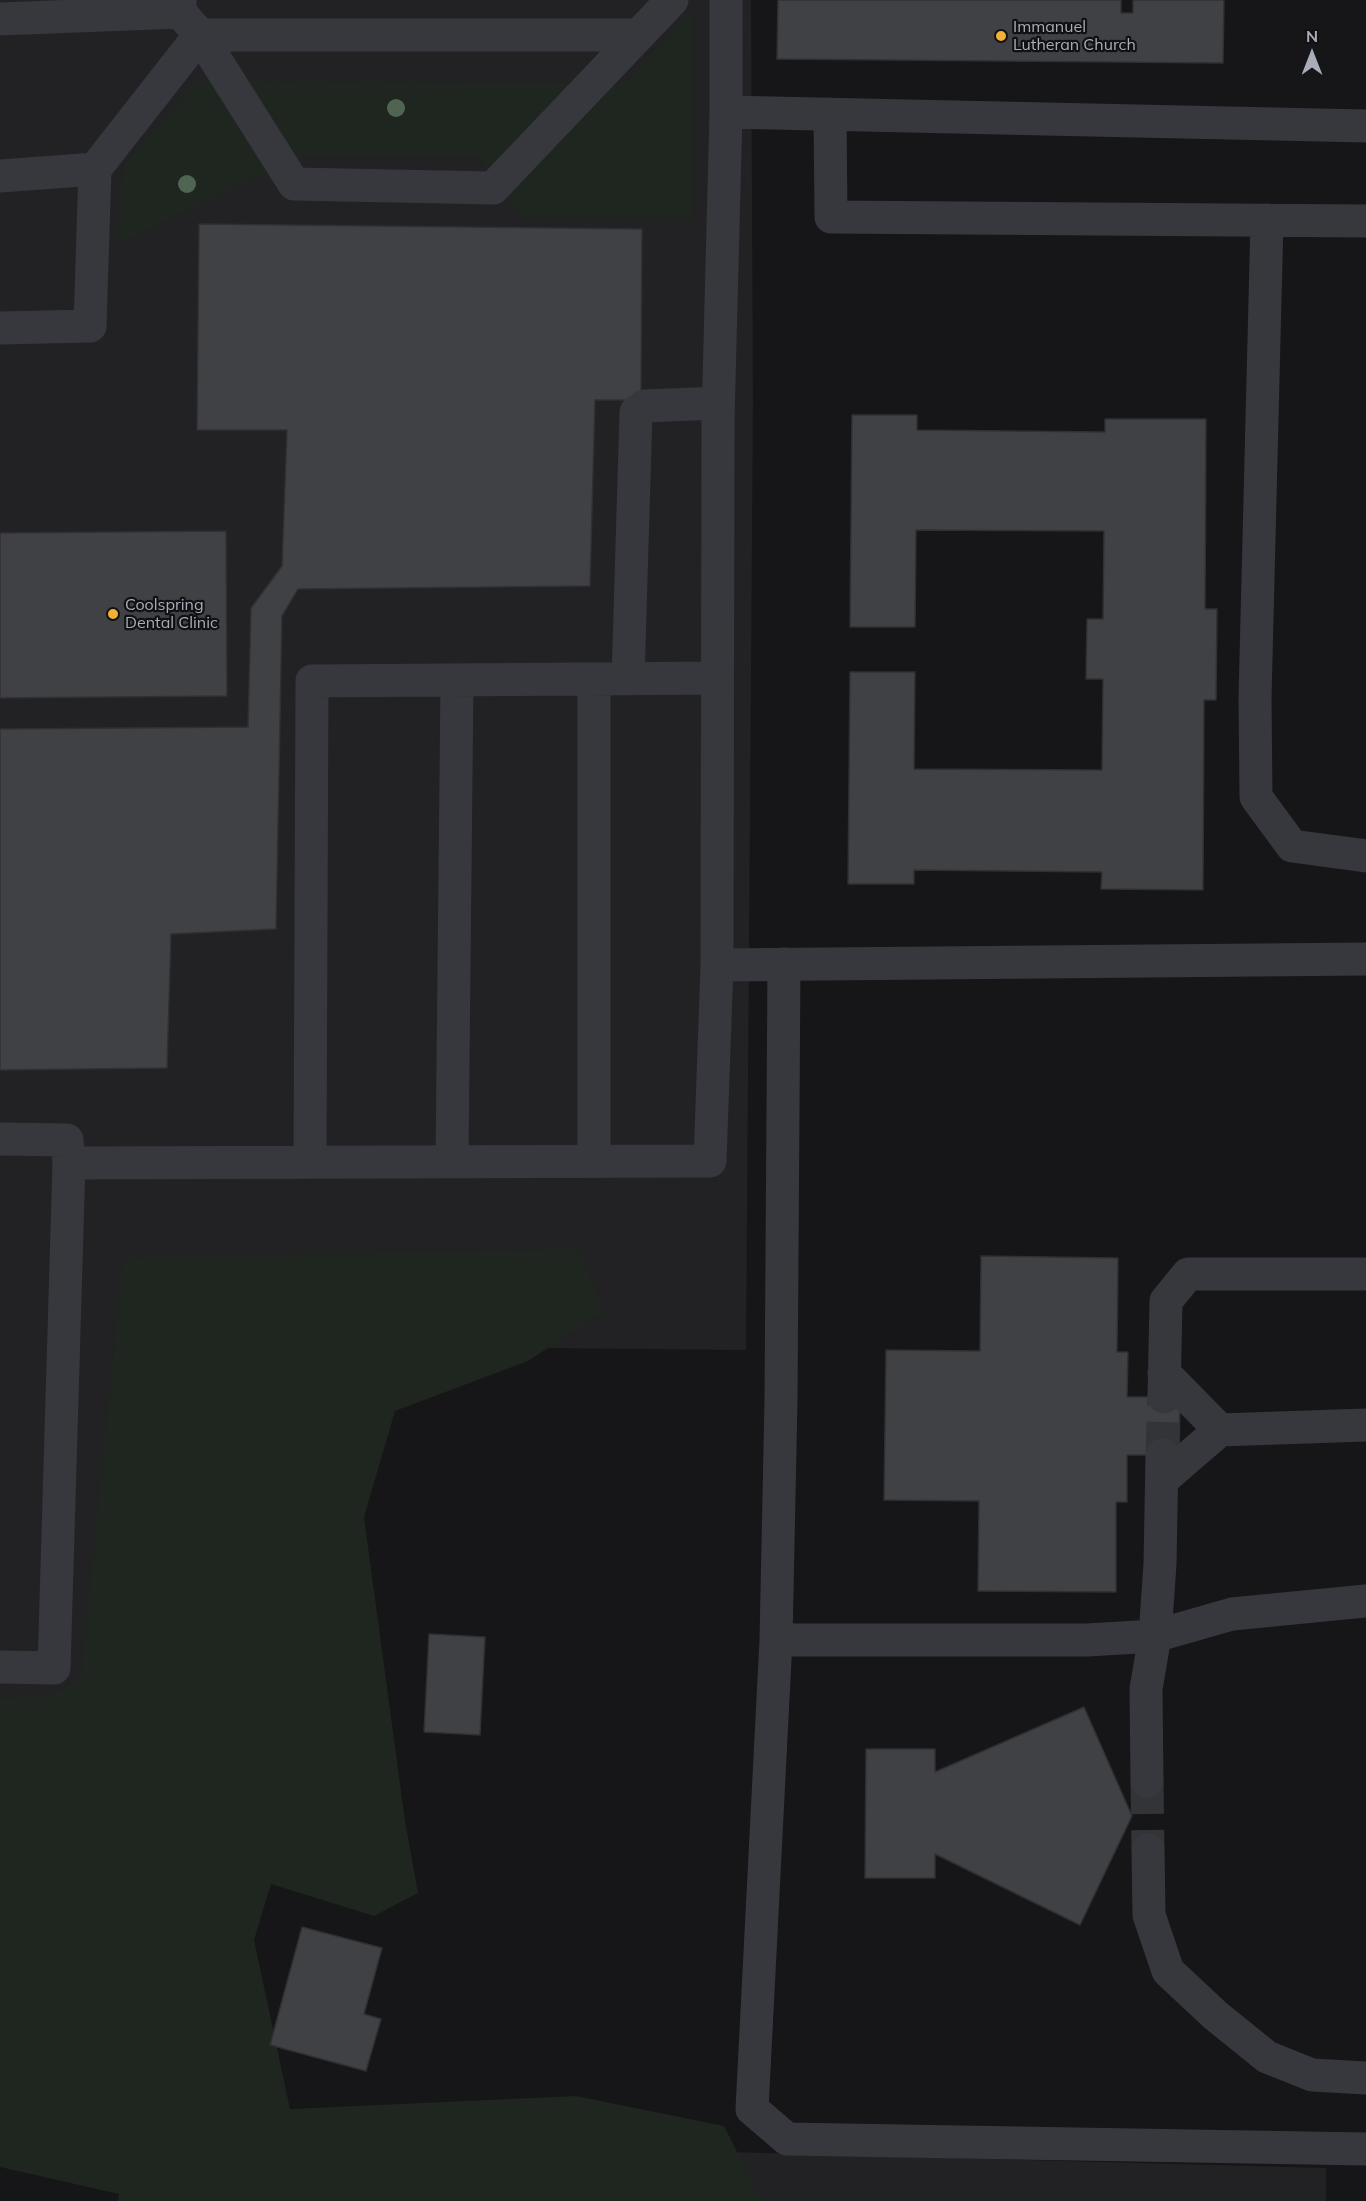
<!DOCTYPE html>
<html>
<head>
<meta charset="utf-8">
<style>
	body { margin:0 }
	#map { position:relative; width:1366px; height:2201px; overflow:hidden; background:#161618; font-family:Mulish,sans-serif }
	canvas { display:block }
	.north { position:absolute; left:1282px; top:24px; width:60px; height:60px; -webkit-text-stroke:4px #111113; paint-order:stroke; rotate:0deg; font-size:16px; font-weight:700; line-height:24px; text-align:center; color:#a8adb8 }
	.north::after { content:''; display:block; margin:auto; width:21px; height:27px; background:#a8adb8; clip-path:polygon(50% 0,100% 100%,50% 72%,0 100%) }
</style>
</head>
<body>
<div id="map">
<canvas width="1366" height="2201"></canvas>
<div class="north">N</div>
</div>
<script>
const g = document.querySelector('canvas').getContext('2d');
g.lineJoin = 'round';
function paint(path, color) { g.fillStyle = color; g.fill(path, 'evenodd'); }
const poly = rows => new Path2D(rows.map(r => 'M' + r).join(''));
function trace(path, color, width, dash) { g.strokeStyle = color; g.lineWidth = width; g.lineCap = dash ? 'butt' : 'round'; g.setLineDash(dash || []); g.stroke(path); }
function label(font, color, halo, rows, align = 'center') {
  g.font = font + ' Mulish,sans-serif'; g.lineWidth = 4.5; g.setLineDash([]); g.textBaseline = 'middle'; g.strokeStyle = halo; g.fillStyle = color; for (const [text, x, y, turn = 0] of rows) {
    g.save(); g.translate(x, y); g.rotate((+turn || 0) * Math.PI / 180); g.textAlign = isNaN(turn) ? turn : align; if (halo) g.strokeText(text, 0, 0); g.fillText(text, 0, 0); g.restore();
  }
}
paint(poly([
	[0,0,751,0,753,400,746,1350,114,1344,100,1740,0,1743],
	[165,2137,1326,2168,1326,2201,164,2201]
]), '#222225');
paint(poly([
	[691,9,691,218,520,218,477,155,299,156,117,245,124,165,196,81,626,83],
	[580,1249,603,1312,528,1361,395,1411,364,1517,405,1821,418,1893,374,1916,271,1884,254,1940,290,2109,576,2096,724,2126,762,2201,118,2201,119,2194,0,2167,0,1698,48,1697,81,1678,123,1258]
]), '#1e261f');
const building = poly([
	[778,0,1121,0,1121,13,1133,13,1133,0,1224,0,1223,63,777,59,778,0],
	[199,224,642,229,641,400,595,400,590,586,298,589,282,616,276,929,171,934,167,1068,0,1070,0,729,248,727,251,608,282,566,287,430,197,430,199,224],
	[852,415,917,415,917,430,1105,432,1105,419,1206,419,1205,609,1217,609,1216,700,1204,700,1203,890,1101,889,1102,872,914,870,914,884,848,884,850,672,915,672,914,769,1102,770,1103,679,1086,679,1087,619,1103,619,1104,531,916,530,915,627,850,627,852,415],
	[226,531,227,696,0,698,0,533,226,531],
	[981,1256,1118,1258,1117,1352,1128,1352,1127,1397,1180,1397,1179,1455,1127,1455,1127,1502,1116,1502,1116,1592,978,1591,979,1501,884,1500,886,1350,980,1351,981,1256],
	[429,1634,485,1637,480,1735,424,1732,429,1634],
	[1084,1707,1132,1816,1080,1925,935,1854,935,1878,865,1878,866,1749,935,1749,935,1772,1084,1707],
	[302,1927,382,1948,364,2014,381,2019,366,2071,270,2045,302,1927]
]);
paint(building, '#404145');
trace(building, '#303034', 1.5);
trace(poly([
	[1162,1455,1164,1397],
	[1147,1781,1148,1850]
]), '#333438', 33, [33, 16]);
trace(poly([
	[180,0,180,12,200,35,294,184,493,188,672,0],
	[726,0,726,112,718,420,717,965,1366,959],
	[0,19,180,12],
	[200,35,639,35],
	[726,112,1366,126],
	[830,114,831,217,1366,221],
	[0,176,95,169],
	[1267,220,1255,698,1256,797,1292,846,1366,856],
	[0,328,90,326,95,169,200,35],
	[594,679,594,1161],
	[628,679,636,412,644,406,718,403],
	[784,964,781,1400,776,1640,752,2109,787,2139,1366,2149],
	[0,1139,67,1140,69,1163,54,1668,0,1667],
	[452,1161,457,680],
	[310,1162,312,681,717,678],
	[69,1163,710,1161,717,965],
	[1164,1373,1220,1430],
	[1164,1397,1166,1301,1188,1274,1366,1274],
	[1162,1480,1220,1430,1366,1425],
	[776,1640,1087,1640,1155,1636,1160,1564,1162,1455],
	[1147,1781,1146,1689,1155,1636,1232,1614,1366,1601],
	[1148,1850,1149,1915,1168,1971,1215,2015,1267,2057,1312,2075,1366,2078]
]), '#37383d', 33);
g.fillStyle = '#506452';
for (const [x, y] of [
	[396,108],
	[187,184]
]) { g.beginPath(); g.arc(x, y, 9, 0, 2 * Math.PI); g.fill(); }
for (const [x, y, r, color] of [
	[1001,36,6,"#f2b134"],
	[113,614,6,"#f2b134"]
]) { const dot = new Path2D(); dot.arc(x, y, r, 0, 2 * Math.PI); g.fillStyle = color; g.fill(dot); trace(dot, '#111113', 2); }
label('16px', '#a8adb8', '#111113', [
	["Immanuel",1013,27],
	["Lutheran Church",1013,45],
	["Coolspring",125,605],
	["Dental Clinic",125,623]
], 'left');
</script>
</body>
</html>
